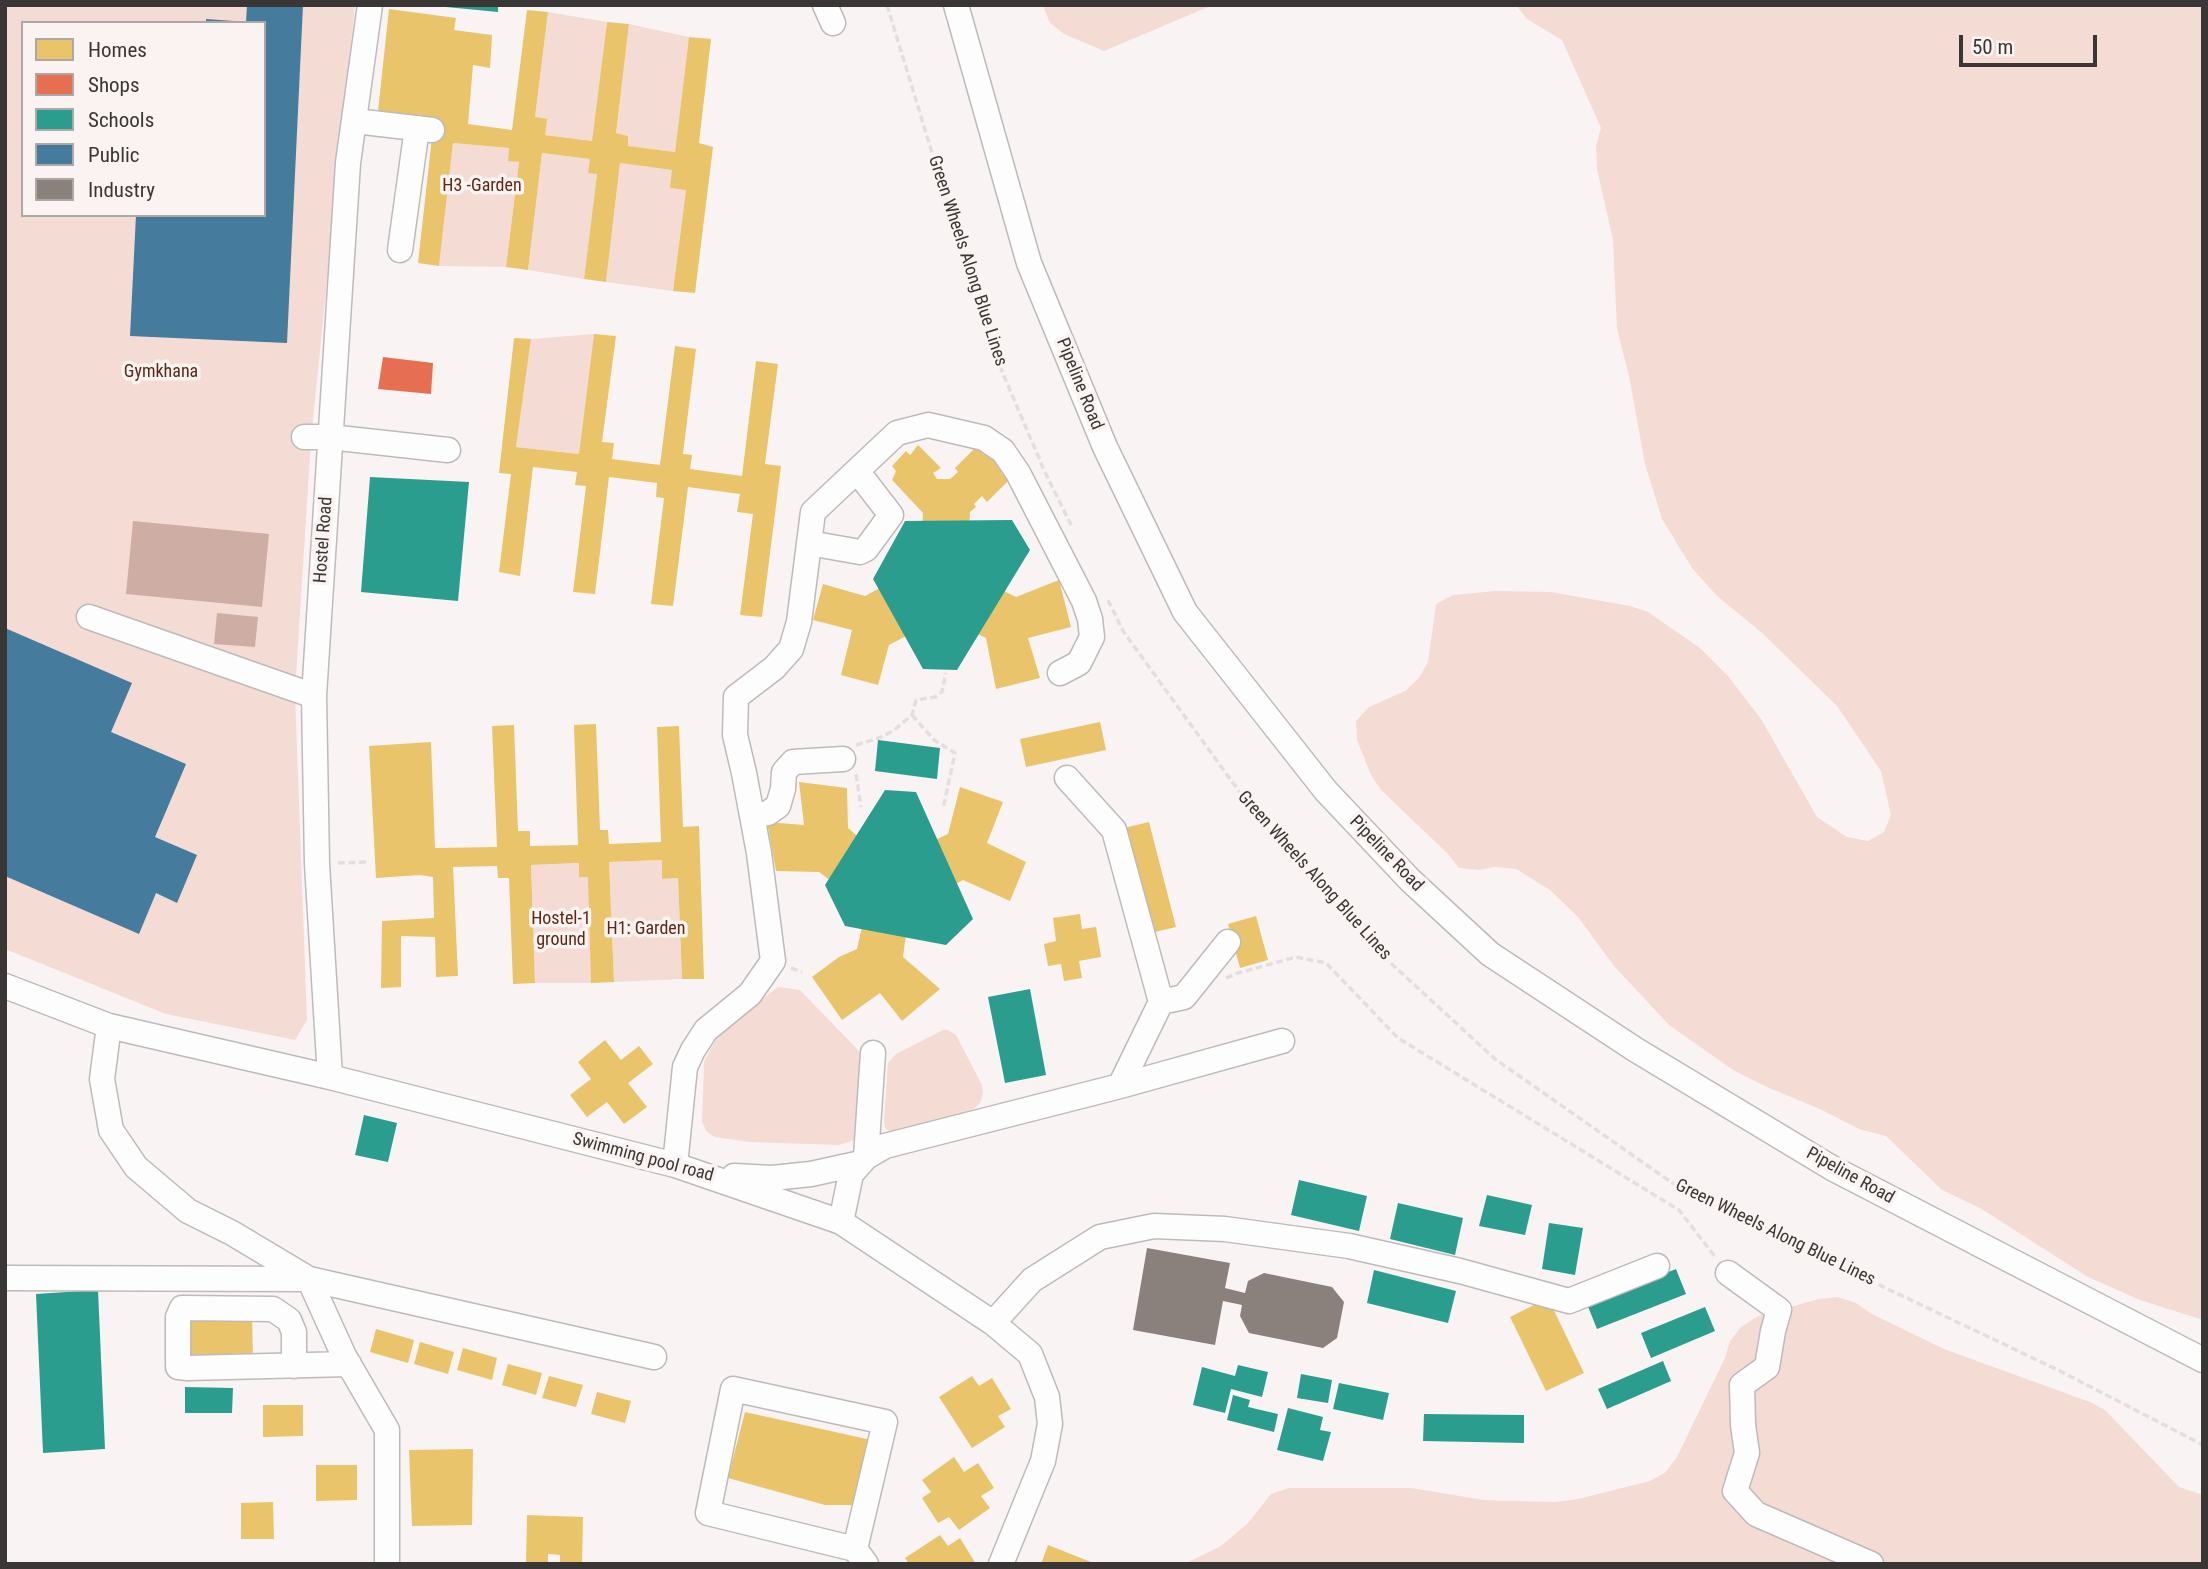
<!DOCTYPE html>
<html>
<head>
<meta charset="utf-8">
<style>
	body { margin:0 }
	#map { position:relative; width:2208px; height:1569px; overflow:hidden; background:#f9f4f3; font-family:"Roboto Condensed",sans-serif }
	canvas { display:block }
	.frame { position:absolute; inset:0; border:7px solid #393635; pointer-events:none }
	.legend { position:absolute; left:21px; top:21px; width:245px; height:196px; box-sizing:border-box; background:#fbf3f1; border:2px solid #ada7a6; margin:0; padding:9px 12px; list-style:none; font-size:21px; color:#393635 }
	.legend li { display:flex; align-items:center; gap:14px; height:35px }
	.legend b { width:35px; border:2px solid #ada7a6 }
	.scale { position:absolute; left:1959px; top:35px; width:138px; height:32px; box-sizing:border-box; border:4px solid #393635; border-top:0; padding-left:9px; font-size:21px; line-height:24px; white-space:nowrap; color:#393635; -webkit-text-stroke:5px #fbf3f1; paint-order:stroke }
</style>
</head>
<body>
<div id="map">
<canvas width="2208" height="1569"></canvas>
<div class="frame"></div>
<ul class="legend">
<li><b style="height:19px;background:#e9c46a"></b>Homes</li>
<li><b style="height:19px;background:#e76f51"></b>Shops</li>
<li><b style="height:19px;background:#2a9d8f"></b>Schools</li>
<li><b style="height:19px;background:#457b9d"></b>Public</li>
<li><b style="height:19px;background:#8a817c"></b>Industry</li>
</ul>
<div class="scale">50 m</div>
</div>
<script>
const g = document.querySelector('canvas').getContext('2d');
g.lineJoin = 'round';
function paint(path, color) { g.fillStyle = color; g.fill(path, 'evenodd'); }
const poly = rows => new Path2D(rows.map(r => 'M' + r).join(''));
function trace(path, color, width, dash) { g.strokeStyle = color; g.lineWidth = width; g.lineCap = dash ? 'butt' : 'round'; g.setLineDash(dash || []); g.stroke(path); }
function label(font, color, halo, rows, align = 'center') {
  g.font = font + ' "Roboto Condensed",sans-serif'; g.lineWidth = 7; g.setLineDash([]); g.textBaseline = 'middle'; g.strokeStyle = halo; g.fillStyle = color; for (const [text, x, y, turn = 0] of rows) {
    g.save(); g.translate(x, y); g.rotate((+turn || 0) * Math.PI / 180); g.textAlign = isNaN(turn) ? turn : align; if (halo) g.strokeText(text, 0, 0); g.fillText(text, 0, 0); g.restore();
  }
}
paint(poly([
	[5,5,355,5,311,440,295,693,307,1020,295,1040,166,1014,5,949],
	[23,23,264,23,264,215,23,215],
	[1213,5,1104,51,1064,34,1050,23,1043,6],
	[1516,5,2203,5,2203,1320,2140,1300,2088,1277,1980,1208,1942,1190,1886,1136,1859,1129,1822,1110,1767,1087,1733,1070,1669,1025,1614,966,1578,917,1550,890,1516,869,1495,867,1478,870,1459,868,1448,854,1381,790,1371,775,1357,740,1356,721,1369,707,1405,691,1419,678,1428,662,1436,604,1453,595,1495,591,1551,592,1630,606,1648,612,1700,648,1728,676,1761,719,1817,817,1847,837,1868,841,1884,832,1891,815,1881,771,1837,706,1761,632,1717,596,1692,568,1662,519,1645,464,1629,376,1617,329,1613,240,1597,169,1596,146,1601,128,1562,40,1527,19],
	[548,12,607,22,592,141,545,135,535,117],
	[629,24,689,37,675,152,628,146,628,136,616,133],
	[453,143,509,148,508,160,519,162,506,267,439,266],
	[542,153,590,159,597,174,584,279,528,270],
	[620,163,672,170,686,190,673,291,606,282],
	[594,334,579,454,516,447,531,339],
	[662,860,662,879,678,878,682,979,614,982,609,862],
	[589,863,591,983,535,983,531,865],
	[778,987,800,990,859,1051,861,1073,855,1140,839,1145,749,1142,715,1137,707,1132,702,1122,704,1062,720,1032],
	[943,1030,948,1030,956,1035,982,1085,983,1094,980,1103,972,1111,892,1133,885,1128,884,1121,888,1063,896,1054],
	[1838,1297,1856,1303,1872,1314,1944,1349,2090,1402,2105,1410,2179,1487,2203,1495,2203,1564,1184,1564,1221,1546,1248,1523,1271,1494,1289,1488,1411,1488,1484,1500,1555,1502,1578,1499,1650,1481,1666,1472,1677,1457,1725,1358,1730,1341,1741,1327,1758,1316,1819,1299]
]), '#f4dbd3');
paint(poly([
	[133,521,269,534,262,607,126,594],
	[217,613,258,617,255,647,214,644]
]), '#ceaea4');
paint(poly([
	[389,9,456,18,454,30,492,35,490,68,473,65,468,124,512,130,527,10,548,12,535,117,547,119,545,135,592,141,607,22,629,24,616,133,628,136,628,146,675,152,689,37,711,39,699,143,713,147,695,293,673,291,686,190,670,188,672,170,620,163,606,282,584,279,597,174,588,173,590,159,542,153,528,270,506,267,519,162,508,161,509,148,453,143,439,266,418,263,434,119,378,111],
	[594,334,616,336,602,442,614,443,612,459,660,465,675,346,696,349,683,454,692,455,690,469,742,476,756,361,778,364,765,464,781,466,762,617,740,615,753,514,737,512,740,494,688,487,673,606,651,604,664,498,656,497,657,483,609,477,595,594,573,592,586,486,575,485,577,472,533,467,520,576,499,572,511,474,499,473,514,338,531,339,516,447,579,454],
	[918,445,941,468,933,473,937,479,950,479,958,472,955,468,977,446,984,455,987,450,1005,468,1001,473,1009,480,987,502,982,496,974,504,976,507,970,512,968,548,956,549,957,553,933,554,931,547,921,548,923,513,892,480,896,471,892,466,906,451,910,455],
	[904,575,929,624,889,645,878,685,841,675,852,630,813,620,823,584,865,596],
	[979,579,1016,597,1059,580,1071,627,1028,638,1040,678,996,689,986,638,957,624],
	[1100,722,1106,750,1026,767,1020,739],
	[596,724,600,830,608,830,609,844,661,842,657,727,679,726,683,827,699,826,704,979,682,979,678,878,662,879,662,860,609,862,614,982,591,983,588,877,579,877,579,863,531,865,535,983,513,984,509,878,498,878,497,866,453,867,458,976,436,977,435,937,401,936,401,987,381,988,382,921,434,918,433,877,420,875,376,878,369,746,431,742,435,848,497,847,492,726,514,725,518,831,530,831,530,846,578,845,574,725],
	[799,782,847,788,848,828,878,854,848,894,819,872,776,871,767,822,804,825],
	[960,787,1003,802,987,843,1026,862,1010,901,963,880,932,897,911,851,948,834],
	[1149,822,1176,927,1151,933,1124,828],
	[866,909,908,919,903,957,940,989,902,1021,880,993,842,1020,812,977,839,957,857,949],
	[1080,914,1082,929,1096,927,1101,957,1079,961,1082,978,1064,981,1061,964,1048,966,1044,944,1056,941,1053,918],
	[1256,916,1268,960,1240,968,1228,924],
	[605,1040,621,1060,639,1046,653,1064,628,1083,647,1107,624,1124,607,1102,587,1117,570,1095,591,1079,578,1062],
	[1548,1298,1584,1373,1546,1391,1510,1317],
	[185,1314,252,1314,253,1360,184,1360],
	[376,1329,414,1340,408,1363,370,1352],
	[420,1342,454,1352,448,1374,414,1364],
	[463,1348,497,1358,492,1380,457,1370],
	[508,1364,542,1373,536,1395,502,1385],
	[549,1376,583,1385,576,1407,542,1398],
	[972,1376,979,1386,992,1378,1011,1409,998,1416,1005,1427,972,1448,939,1397],
	[597,1392,631,1401,625,1423,591,1414],
	[263,1405,303,1405,303,1436,263,1437],
	[745,1412,880,1442,862,1505,825,1505,728,1478],
	[473,1449,472,1525,412,1526,409,1450],
	[954,1457,964,1472,978,1463,994,1488,981,1496,990,1508,959,1530,949,1517,938,1523,922,1498,931,1492,922,1480],
	[316,1465,357,1465,357,1500,316,1501],
	[273,1502,274,1539,241,1539,241,1503],
	[527,1515,583,1517,582,1564,560,1564,560,1555,548,1554,548,1564,526,1564],
	[940,1535,948,1546,960,1538,976,1564,909,1564,905,1558],
	[1048,1545,1096,1564,1041,1564]
]), '#e9c46a');
paint(poly([
	[383,357,433,363,431,394,378,389]
]), '#e76f51');
paint(poly([
	[446,5,498,5,498,12,446,7],
	[370,477,469,482,458,601,361,592],
	[1012,520,1030,550,957,670,923,669,873,579,905,521],
	[878,740,940,748,937,779,875,771],
	[885,790,916,792,973,919,946,945,845,926,825,885],
	[1030,989,1046,1075,1005,1083,988,997],
	[364,1115,397,1123,388,1162,355,1155],
	[1299,1180,1367,1196,1359,1231,1291,1215],
	[1487,1195,1532,1205,1525,1235,1479,1226],
	[1398,1203,1463,1218,1455,1255,1390,1239],
	[1549,1223,1583,1228,1575,1275,1542,1269],
	[1676,1269,1686,1294,1597,1329,1587,1304],
	[1374,1270,1456,1291,1448,1323,1367,1303],
	[98,1290,105,1449,43,1453,36,1294],
	[1705,1307,1715,1331,1651,1358,1641,1333],
	[1663,1361,1671,1381,1607,1409,1598,1389],
	[1238,1365,1268,1372,1262,1397,1231,1389,1225,1413,1193,1405,1202,1367,1235,1376],
	[1301,1374,1332,1380,1328,1403,1297,1398],
	[1339,1383,1389,1393,1383,1420,1333,1409],
	[185,1387,233,1388,232,1413,185,1413],
	[1233,1395,1250,1400,1248,1407,1278,1414,1274,1432,1227,1420],
	[1288,1408,1323,1417,1320,1430,1331,1432,1323,1461,1277,1450],
	[1424,1414,1524,1415,1524,1443,1423,1441]
]), '#2a9d8f');
paint(poly([
	[247,5,303,5,287,343,130,336,136,215,264,215,264,23,246,23],
	[206,19,234,21,234,23,206,23],
	[5,628,132,683,111,732,186,764,155,837,197,855,177,903,156,893,139,934,5,876]
]), '#457b9d');
paint(poly([
	[1147,1248,1230,1263,1225,1288,1245,1293,1248,1281,1264,1273,1332,1287,1344,1302,1337,1338,1323,1348,1249,1333,1240,1316,1242,1305,1223,1301,1215,1345,1133,1330]
]), '#8a817c');
const minor = poly([
	[825,5,833,23],
	[956,5,1029,263,1105,447,1185,612,1326,791,1410,880,1490,954,1636,1050,1832,1168,2203,1360],
	[355,121,432,130],
	[400,250,417,128],
	[304,437,330,437,448,450],
	[809,543,860,552,866,549,891,515,857,471],
	[89,617,314,696],
	[1067,778,1114,830,1161,1002],
	[752,816,768,813,778,806,783,789,784,772,793,762,843,759],
	[5,986,109,1026,330,1077,675,1165,841,1222,993,1323,1030,1354,1047,1397,1050,1424,1043,1461,1001,1564],
	[109,1026,102,1079,111,1130,136,1167,188,1211,232,1233,309,1279,344,1356,387,1430,387,1564],
	[330,1077,317,864,314,696,348,163,370,5],
	[1120,1086,1161,1002,1184,997,1228,942],
	[866,1157,873,1053],
	[675,1165,685,1067,693,1050,706,1030,750,994,773,961,759,853,744,773,735,735,736,697,774,668,791,649,799,622,813,512,897,433,928,425,984,438,1003,451,1018,473,1084,601,1090,619,1092,637,1079,663,1060,673],
	[734,1176,772,1178,811,1174,861,1163],
	[841,1222,851,1174,866,1157,885,1146,1120,1086,1282,1041],
	[1728,1273,1779,1310,1773,1331,1767,1367,1742,1385,1743,1425,1747,1453,1735,1491,1756,1514,1871,1564],
	[5,1278,309,1279,654,1357],
	[993,1323,1032,1280,1100,1237,1154,1226,1225,1229,1349,1246,1460,1271,1569,1301,1657,1266],
	[294,1366,294,1332,289,1320,273,1309,182,1308,178,1317,178,1367,188,1368,349,1364],
	[855,1549,885,1422,733,1389,708,1513,855,1549,866,1564]
]);
trace(minor, '#bebab9', 27);
trace(poly([
	[887,5,990,343,1044,470,1072,527],
	[1108,600,1123,631,1254,812,1369,943,1495,1059,1688,1194,2058,1370,2203,1445],
	[912,715,934,740,955,753,943,809],
	[856,745,879,738,893,731,912,715,916,700,935,697,942,692,946,673],
	[856,774,861,807],
	[338,863,368,862],
	[791,968,802,972],
	[1226,978,1238,973,1296,957,1326,963,1398,1038,1679,1210,1716,1258]
]), '#e1e0df', 3.5, [7, 3.5]);
trace(minor, '#fefdfd', 24);
label('18px', '#602715', '#fbf3f1', [
	["H3 -Garden",482,186],
	["Gymkhana",161,372],
	["Hostel-1",561,919],
	["ground",561,940],
	["H1: Garden",646,929]
]);
label('18px', '#393635', '#fbf3f1', [
	["Green Wheels Along Blue Lines",967,261,72],
	["Pipeline Road",1079,384,68],
	["Hostel Road",324,540,-86],
	["Pipeline Road",1386,854,46],
	["Green Wheels Along Blue Lines",1314,876,48],
	["Swimming pool road",643,1158,15],
	["Pipeline Road",1850,1176,29],
	["Green Wheels Along Blue Lines",1775,1233,26]
]);
</script>
</body>
</html>
